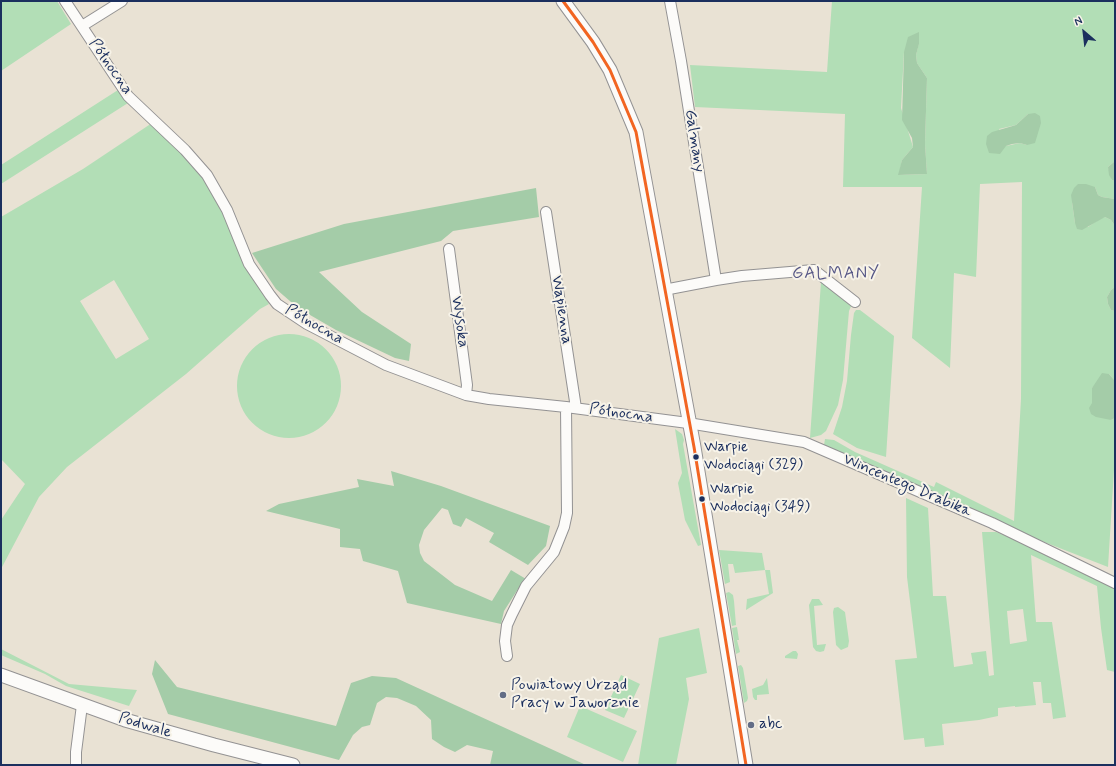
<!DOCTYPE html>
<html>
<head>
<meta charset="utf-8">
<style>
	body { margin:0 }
	#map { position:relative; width:1116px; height:766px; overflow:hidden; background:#e9e2d4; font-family:Mynerve,sans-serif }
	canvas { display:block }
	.frame { position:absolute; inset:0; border:2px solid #1b2f5e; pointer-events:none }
	.north { position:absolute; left:1064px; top:12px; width:40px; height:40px; -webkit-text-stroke:3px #f7f3e8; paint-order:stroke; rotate:332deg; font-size:11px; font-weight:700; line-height:16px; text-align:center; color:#1b2f5e }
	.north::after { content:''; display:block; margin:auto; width:14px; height:18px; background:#1b2f5e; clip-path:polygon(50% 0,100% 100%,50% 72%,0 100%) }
</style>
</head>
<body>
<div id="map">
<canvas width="1116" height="766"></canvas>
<div class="frame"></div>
<div class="north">N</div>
</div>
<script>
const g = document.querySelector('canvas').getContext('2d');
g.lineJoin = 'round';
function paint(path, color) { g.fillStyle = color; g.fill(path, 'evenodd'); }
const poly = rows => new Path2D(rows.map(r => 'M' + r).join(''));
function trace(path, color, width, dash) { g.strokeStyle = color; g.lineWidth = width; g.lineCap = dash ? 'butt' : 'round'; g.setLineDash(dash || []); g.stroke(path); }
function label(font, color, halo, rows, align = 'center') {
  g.font = font + ' Mynerve,sans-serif'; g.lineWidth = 4; g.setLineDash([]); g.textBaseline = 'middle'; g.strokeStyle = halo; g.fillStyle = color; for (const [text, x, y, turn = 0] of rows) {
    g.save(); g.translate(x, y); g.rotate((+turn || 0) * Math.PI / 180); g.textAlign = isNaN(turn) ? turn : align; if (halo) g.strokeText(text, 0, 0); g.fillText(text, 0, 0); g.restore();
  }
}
paint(poly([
	[1,1,57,1,71,24,1,71],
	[832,1,1115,1,1115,161,1108,167,1112,180,1115,181,1115,199,1102,197,1098,195,1095,187,1072,202,1075,223,1088,227,1101,218,1105,217,1111,220,1115,226,1115,287,1111,290,1107,297,1108,304,1111,310,1115,311,1115,381,1109,374,1092,388,1092,404,1111,420,1115,418,1115,454,1108,567,1039,540,824,445,825,439,834,440,855,452,934,487,936,482,1014,521,1021,399,1022,182,980,184,976,277,954,273,950,368,912,338,922,187,843,187,845,114,695,107,690,65,827,72],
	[919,43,916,55,917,63,927,78,925,144,927,174,899,175,902,160,913,147,901,108,904,52],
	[1028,114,1027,145,1020,143,1006,146,999,129,1016,125],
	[118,90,128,103,1,184,1,165],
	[152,123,171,140,217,194,250,271,269,304,260,309,186,374,67,467,39,497,1,569,1,520,25,484,1,459,1,217,83,169],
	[114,280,149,339,116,359,80,301],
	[821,282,827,284,852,304,849,311,843,380,838,405,826,431,821,435,810,438],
	[856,310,860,310,894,336,886,457,857,448,833,434,842,407,847,381,851,335,854,313],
	'237 386a52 52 0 1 1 104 0a52 52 0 1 1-104 0Z',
	[675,429,682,434,684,440,683,444,701,545,698,546,685,520,678,483,682,473],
	[906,498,928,508,933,596,946,596,954,667,973,664,971,653,986,651,989,676,994,675,982,532,996,532,1038,549,1115,588,1115,672,1107,670,1101,628,1097,586,1031,555,1036,622,1052,622,1066,717,1053,719,1051,703,1043,703,1041,682,1033,682,1036,705,1015,707,1015,706,998,708,998,716,979,720,942,724,944,745,925,747,924,738,904,740,895,660,917,658,907,577],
	[1023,609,1027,641,1010,644,1007,611],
	[719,550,762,553,765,570,735,573,733,564,728,564,730,582,725,584],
	[765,570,770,570,773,593,746,610,747,599,769,594],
	[729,592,733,595,734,601,736,625,732,626,726,593],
	[812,599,819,599,823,605,814,606,817,645,826,644,824,651,820,652,816,651,813,647,809,605],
	[838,607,845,612,849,641,848,647,841,650,836,645,833,612,834,608],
	[737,627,739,640,737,640,740,652,736,654,732,628],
	[699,628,707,673,686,678,689,699,676,765,638,765,659,638],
	[1,649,69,684,137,690,129,706,66,686,45,674,1,655],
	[793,651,796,651,798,654,797,659,785,658,785,656],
	[741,665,743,668,748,698,747,701,744,703,738,666],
	[621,675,640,684,624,718,605,710],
	[767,678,769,694,757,695,757,700,755,700,753,697,752,689,763,685],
	[580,706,637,731,623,762,567,737]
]), '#b2deb6');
paint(poly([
	[919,32,919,44,916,55,917,63,927,78,925,144,927,174,898,175,902,160,913,147,912,138,902,120,904,52,908,37],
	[1035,113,1040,116,1041,123,1035,143,1027,145,1020,143,1012,144,1006,146,1000,154,989,153,986,144,987,136,992,132,1016,125,1028,114],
	[1115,161,1115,181,1112,180,1109,175,1108,167],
	[1078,184,1086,184,1095,187,1098,195,1102,197,1115,199,1115,226,1111,220,1105,217,1082,230,1077,229,1075,223,1071,195,1074,188],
	[536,188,539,217,453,231,441,241,319,272,362,312,411,344,409,361,395,358,336,330,298,308,276,289,252,253,344,224],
	[1115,287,1115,311,1111,310,1108,304,1107,297,1111,290],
	[1102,373,1109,374,1115,381,1115,418,1111,420,1096,417,1091,414,1089,408,1092,403,1092,388],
	[391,471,441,486,550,526,546,546,528,565,489,542,494,533,466,518,461,527,453,524,448,510,442,508,424,530,419,545,420,553,424,561,455,585,492,601,511,570,526,579,518,589,504,611,501,624,407,603,398,571,363,561,360,549,340,547,340,529,266,511,279,504,359,487,357,479,394,486],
	[155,660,177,687,336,726,351,683,372,676,396,678,586,765,490,765,493,751,467,745,455,752,444,747,432,739,431,720,416,706,397,698,386,697,377,703,370,725,362,727,353,735,339,760,168,714,152,674]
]), '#a4cca8');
const minor = poly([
	[65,1,128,96,185,150,207,175,227,210,249,264,270,295,277,304,307,324,386,365,466,395,489,399,566,407,688,423,804,442,992,523,1115,583],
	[82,26,122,1],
	[546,212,576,408],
	[449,249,467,385,466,395],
	[716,280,742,276,814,270,855,302],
	[664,290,716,280,681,61,670,1],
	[507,656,505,641,507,625,512,614,526,586,554,552,564,527,567,513,566,407],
	[76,765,76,752,82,705]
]);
const tertiary = poly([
	[563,1,593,42,610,70,636,132,694,447,746,765],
	[1,675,125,720,214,745,293,765]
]);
trace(minor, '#939293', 12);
trace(tertiary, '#939293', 15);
trace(minor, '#fcfbf9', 10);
trace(tertiary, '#fcfbf9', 13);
trace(poly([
	[563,1,593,42,610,70,636,132,694,447,746,765]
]), '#f26522', 3);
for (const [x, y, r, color] of [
	[696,457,3.5,"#1b2f5e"],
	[702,499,3.5,"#1b2f5e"],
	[503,695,4,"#636e87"],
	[751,725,4,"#636e87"]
]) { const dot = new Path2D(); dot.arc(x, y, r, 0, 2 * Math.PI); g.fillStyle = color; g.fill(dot); trace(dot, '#f7f3e8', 1.5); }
label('15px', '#1b2f5e', '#f7f3e8', [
	["Warpie",704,448],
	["Wodociągi (329)",704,466],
	["Warpie",710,490],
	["Wodociągi (349)",710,508]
], 'left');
label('16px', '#1b2f5e', '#f7f3e8', [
	["Północna",110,67,55],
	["Galmany",694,141,81],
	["Wapienna",561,310,81],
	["Wysoka",459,322,82],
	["Północna",314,325,30],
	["Północna",621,414,8],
	["Wincentego Drabika",907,486,23],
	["Podwale",145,726,17]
]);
label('16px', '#1b2f5e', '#f7f3e8', [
	["Powiatowy Urząd",511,686],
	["Pracy w Jaworznie",511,704],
	["abc",759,725]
], 'left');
g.letterSpacing = '1px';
label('17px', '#545585', '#f7f3e8', [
	["GALMANY",836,274]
]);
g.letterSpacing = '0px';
</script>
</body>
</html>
